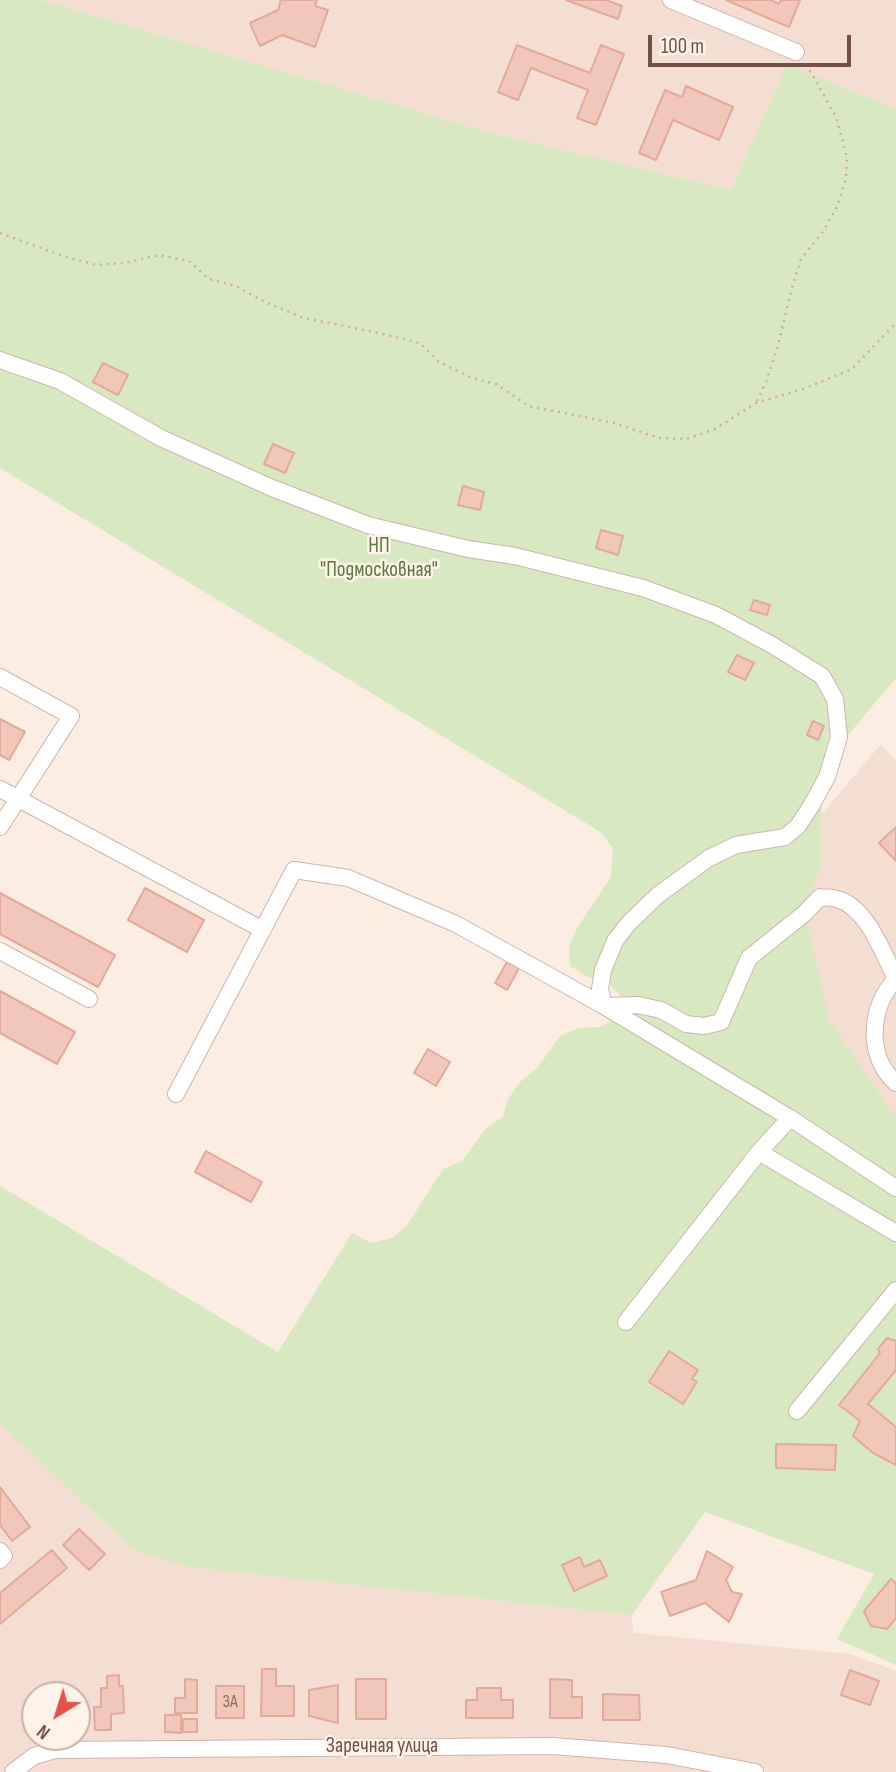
<!DOCTYPE html>
<meta charset="utf-8">
<style>
body{margin:0}
#map{position:relative;width:896px;height:1772px;overflow:hidden;background:#fcede2;font-family:"Sofia Sans Condensed",sans-serif}
canvas{display:block}
.north{position:absolute;left:21px;top:1681px;width:70px;height:70px;box-sizing:border-box;background:#fff2e8;border:2px solid #c7b2a8;border-radius:50%;rotate:218deg;font-size:19px;font-weight:700;line-height:28px;text-align:center;color:#735149}
.north::after{content:'';display:block;margin:auto;width:24px;height:32px;background:#e45149;clip-path:polygon(50% 0,100% 100%,50% 72%,0 100%)}
.scale{position:absolute;left:648px;top:35px;width:203px;height:32px;box-sizing:border-box;border:4px solid #735149;border-top:0;padding-left:9px;font-size:21px;line-height:24px;white-space:nowrap;color:#735149;-webkit-text-stroke:5px #fff2e8;paint-order:stroke}
</style>
<div id="map">
<canvas width="896" height="1772"></canvas>
<div class="north">N</div>
<div class="scale">100 m</div>
</div>
<script>
const c = document.querySelector('canvas').getContext('2d');
c.lineJoin = 'round';
function paint(path, color) { c.fillStyle = color; c.fill(path, 'evenodd'); }
function strokePath(path, color, width, dash) { c.strokeStyle = color; c.lineWidth = width; c.lineCap = dash ? 'butt' : 'round'; c.setLineDash(dash || []); c.stroke(path); }
function label(font, color, halo, rows, align = 'center') {
  c.font = font + ' "Sofia Sans Condensed",sans-serif'; c.lineWidth = 5; c.setLineDash([]); c.textBaseline = 'middle'; c.strokeStyle = halo; c.fillStyle = color; for (const [text, x, y, turn = 0] of rows) {
    c.save(); c.translate(x, y); c.rotate((+turn || 0) * Math.PI / 180); c.textAlign = isNaN(turn) ? turn : align; if (halo) c.strokeText(text, 0, 0); c.fillText(text, 0, 0); c.restore();
  }
}
paint(new Path2D(`
 M41 0H896V109L787 64 731 190 488 132Z
 M881 744 896 761V1160L823 1050 767 879Z
 M0 1423 133 1550 187 1567 632 1615 633 1633 850 1654 896 1671V1772H0ZM35 1695H77V1737H35Z`), '#f3ded1');
paint(new Path2D(`
 M0 0H41L488 132 731 190 787 64 896 109V678L822 766 821 863 805 913 829 1020 896 1118V1665L837 1639 874 1574 705 1512 632 1615 187 1567 133 1550 0 1423V1186L278 1352 352 1233 371 1243 392 1238 407 1225 443 1169 462 1161 486 1128 503 1117 508 1099 520 1082 537 1068 561 1035 579 1028 600 1027 617 1016 623 998 607 982 588 977 570 966 569 946 577 928 611 877 613 849 602 833 0 468Z`), '#d8e9c1');
const building = new Path2D(`
 M281 0H317L315 6 328 10 315 47 282 35 260 46 250 23 278 10Z
 M566 0H606L622 6 618 19Z
 M726 0H771L779 4 781 0H800L789 27Z
 M517 45 590 73 601 45 624 54 596 125 577 118 588 90 531 68 518 100 498 92Z
 M686 86 733 107 719 140 673 120 656 160 639 153 665 90 682 97Z
 M103 363 128 375 118 395 93 382Z
 M273 444 294 453 285 473 264 464Z
 M463 486 484 492 480 510 458 505Z
 M601 530 623 536 618 555 596 548Z
 M754 600 770 605 767 615 750 610Z
 M737 655 754 663 745 680 728 672Z
 M0 719 25 732 9 760 0 755Z
 M813 721 824 726 818 740 807 735Z
 M896 827V861L879 843Z
 M145 888 204 920 187 952 128 920Z
 M0 893 115 955 98 987 0 934Z
 M507 962 519 968 507 990 495 983Z
 M0 991 75 1032 57 1064 0 1033Z
 M428 1049 450 1062 436 1086 414 1073Z
 M206 1151 262 1182 251 1202 195 1172Z
 M887 1338 896 1341V1372L895 1371 868 1404 896 1427V1465L873 1453 853 1436 860 1421 839 1405 880 1353 878 1349Z
 M669 1351 698 1370 692 1379 697 1382 683 1404 649 1382Z
 M776 1444 836 1445 835 1470 776 1468Z
 M0 1487 30 1527 12 1541 0 1525Z
 M79 1529 105 1554 89 1570 63 1545Z
 M52 1550 67 1568 0 1624V1593Z
 M707 1551 733 1567 726 1580 732 1592 742 1594 729 1622 705 1603 670 1616 661 1592 696 1580Z
 M580 1557 584 1567 600 1560 607 1576 574 1591 562 1565Z
 M891 1579 896 1583V1618L887 1629 871 1626 864 1611Z
 M262 1669H276V1686H294V1716H261Z
 M850 1670 879 1681 870 1705 841 1695Z
 M119 1675V1686H123L124 1713 111 1714V1730H95L94 1707H101V1688H107V1676Z
 M185 1679 197 1680V1713H175V1698H185Z
 M356 1679H386V1719H356Z
 M550 1679 572 1680V1697H582V1718H550Z
 M338 1685V1723L309 1716V1690Z
 M216 1686H244V1718H216Z
 M477 1688H501V1700H513V1718H466V1700H477Z
 M603 1694 639 1695 640 1720H603Z
 M165 1715H181V1733L165 1732Z
 M183 1719H197V1732H183Z`);
paint(building, '#f1c7ba');
strokePath(building, '#e3aa9b', 2);
const minor = new Path2D(`
 M671 0 796 52
 M0 360 60 381 161 438 272 488 368 525 468 549 515 556 643 588 716 615 772 645 822 676 835 699 839 737 827 777 811 806 798 826 785 837 736 845 709 858 658 895 628 924 615 941 603 970 600 989 604 1006 638 1005 661 1010 686 1024 704 1026 721 1022 749 958 805 913 820 897C825 898 832 897 837 899 867 907 883 953 896 979
 M0 677 71 716 0 827
 M0 789 263 930
 M0 951 89 999
 M896 979C869 1006 866 1057 896 1083
 M176 1094 294 870 348 878 456 924 604 1006 790 1118 896 1188
 M759 1152 896 1233
 M626 1322 759 1152 790 1118
 M797 1411 896 1290
 M0 1551 4 1556 0 1560
 M13 1772 34 1756 55 1750 553 1746 667 1755 755 1772`);
strokePath(minor, '#cfb5ac', 18);
strokePath(new Path2D(`
 M0 233 63 256 96 265 124 263 159 255 189 261 209 279 236 286 267 303 304 318 374 332 420 343 439 362 472 378 496 384 529 406 614 423 659 438 686 439 715 429 756 403 806 388 852 369 896 323
 M757 401 766 382 777 349 792 288 801 259 822 233 837 207 846 178 847 157 836 117 812 74 804 63`), '#d5aa9e', 2.5, [2, 5]);
strokePath(minor, '#fff', 16);
label('18px', '#926e65', null, [
 ["3А",230,1702]
]);
label('21px', '#5b7842', '#fff2e8', [
 ["НП",379,547],
 ["\"Подмосковная\"",379,571]
]);
label('21px', '#735149', '#fff2e8', [
 ["Заречная улица",382,1747]
]);
</script>
